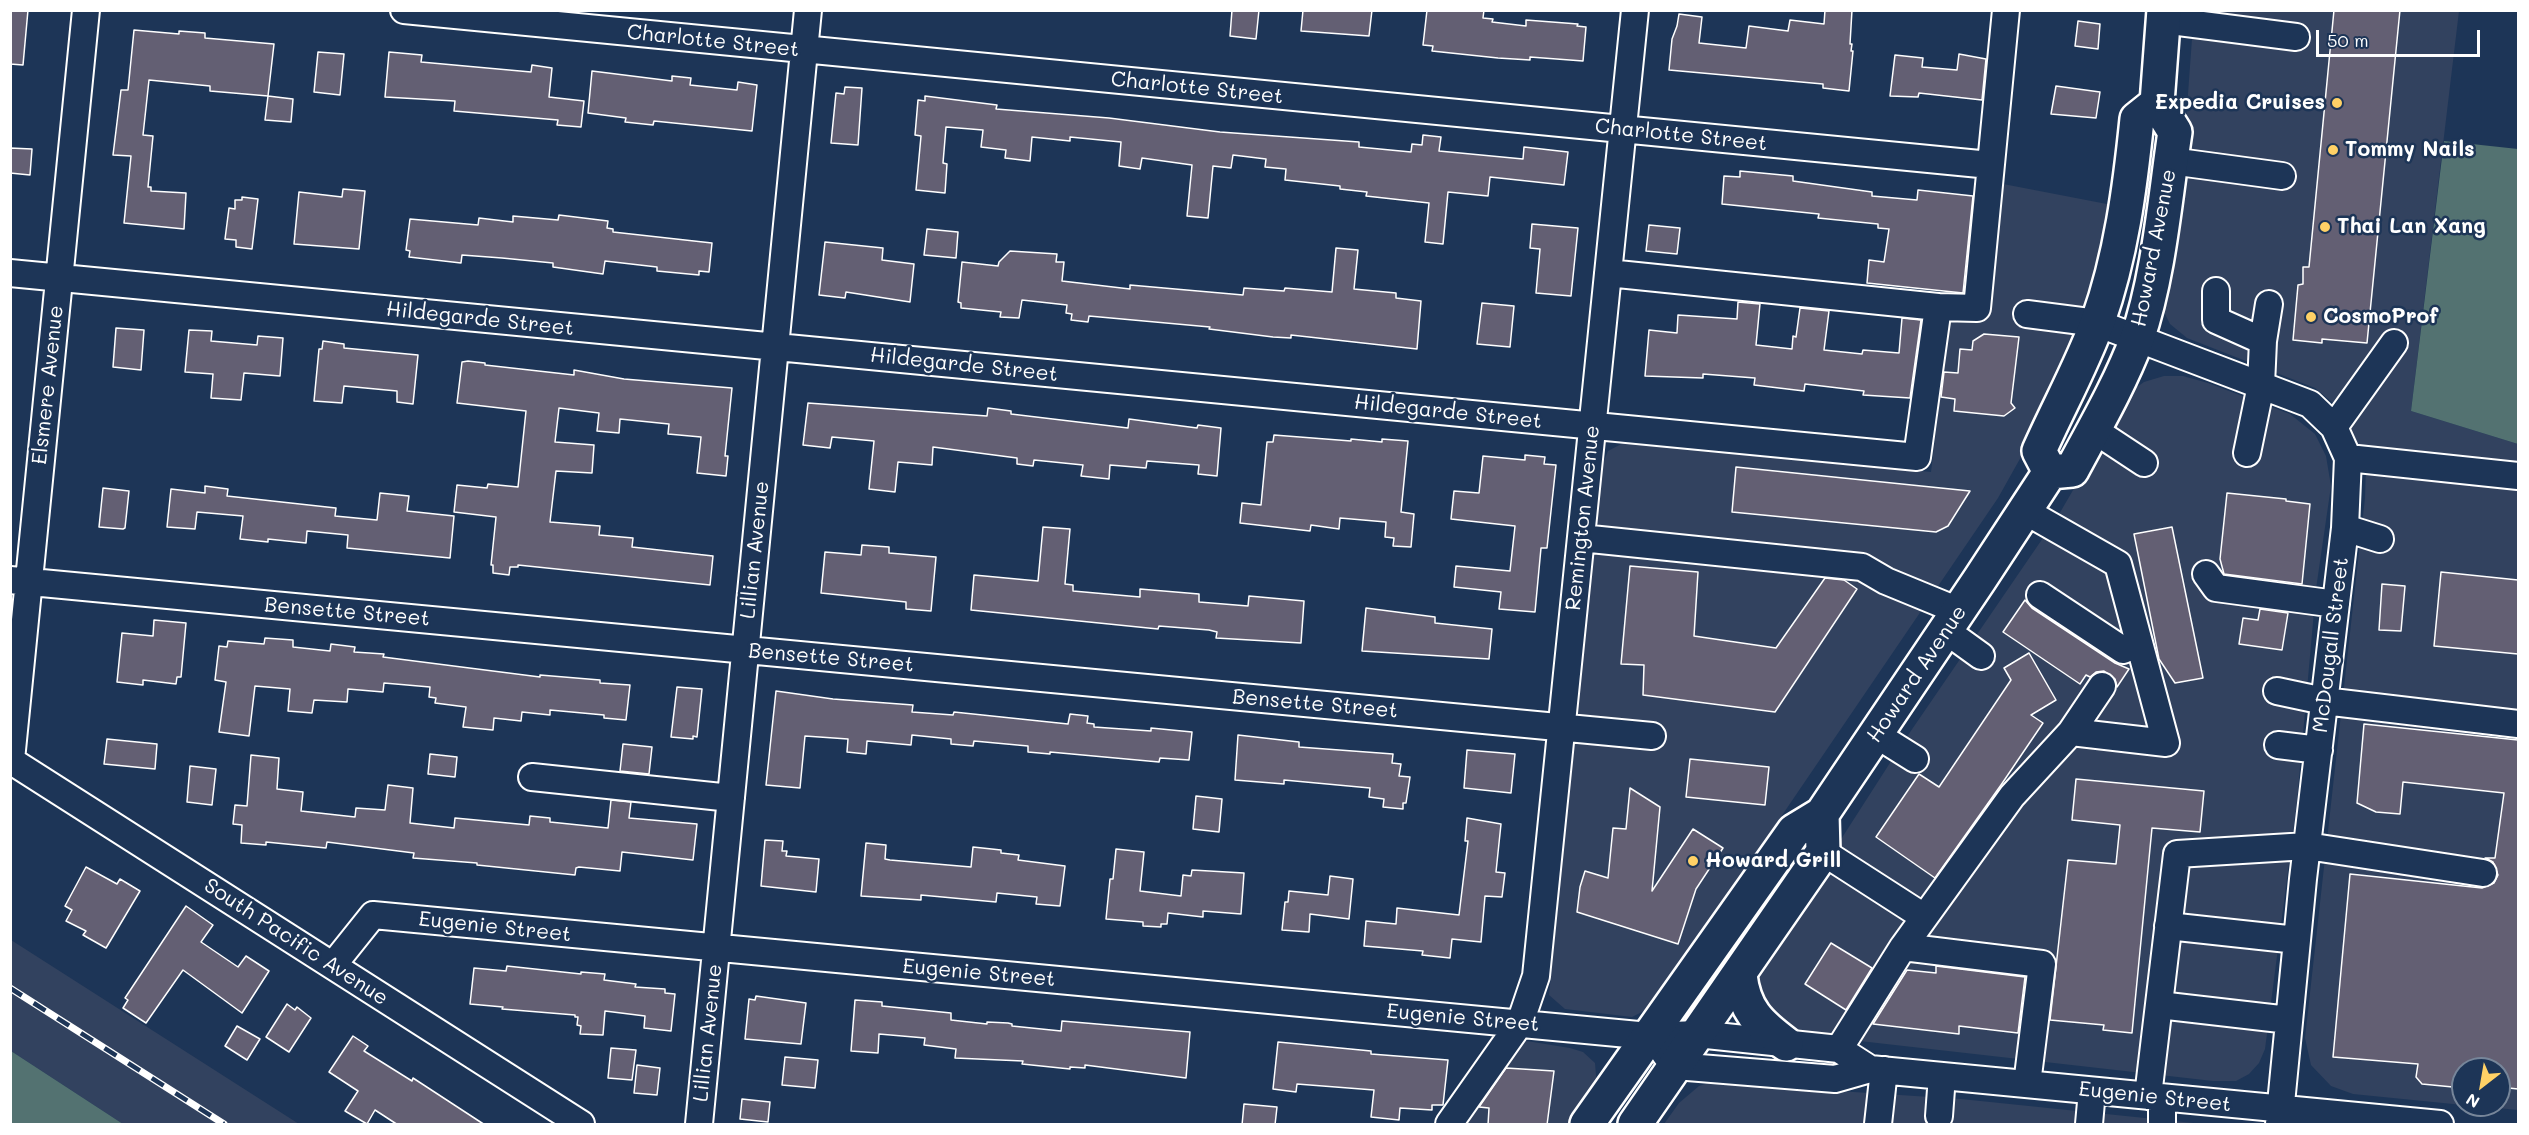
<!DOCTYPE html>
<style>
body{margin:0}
#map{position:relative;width:2529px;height:1135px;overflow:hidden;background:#1d3557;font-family:Mali,sans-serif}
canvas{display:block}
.frame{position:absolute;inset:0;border:12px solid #fff;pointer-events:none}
.north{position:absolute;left:2451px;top:1057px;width:60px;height:60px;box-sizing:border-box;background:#1d3557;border:2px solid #77869a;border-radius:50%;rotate:211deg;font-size:16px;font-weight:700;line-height:24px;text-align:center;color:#fff}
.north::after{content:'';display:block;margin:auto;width:21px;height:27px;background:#ffd166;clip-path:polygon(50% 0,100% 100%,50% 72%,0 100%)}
.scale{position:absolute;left:2316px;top:30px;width:164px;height:27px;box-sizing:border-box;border:3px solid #fff;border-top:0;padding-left:8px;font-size:18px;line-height:21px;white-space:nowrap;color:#fff;-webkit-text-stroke:4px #1d3557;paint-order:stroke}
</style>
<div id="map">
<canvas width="2529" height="1135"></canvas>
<div class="frame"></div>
<div class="north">N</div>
<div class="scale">50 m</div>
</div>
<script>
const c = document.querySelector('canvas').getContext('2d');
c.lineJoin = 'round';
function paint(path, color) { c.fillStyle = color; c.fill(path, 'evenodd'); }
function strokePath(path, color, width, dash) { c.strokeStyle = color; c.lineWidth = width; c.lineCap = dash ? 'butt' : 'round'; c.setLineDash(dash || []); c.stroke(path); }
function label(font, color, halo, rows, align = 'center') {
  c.font = font + ' Mali,sans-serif'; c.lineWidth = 5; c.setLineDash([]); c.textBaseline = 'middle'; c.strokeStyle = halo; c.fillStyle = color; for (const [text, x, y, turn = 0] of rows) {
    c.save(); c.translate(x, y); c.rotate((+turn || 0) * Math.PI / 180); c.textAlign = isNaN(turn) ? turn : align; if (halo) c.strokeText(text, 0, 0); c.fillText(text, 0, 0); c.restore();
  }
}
paint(new Path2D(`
 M2194 11H2459L2411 411 2518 444V1110L2466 1105H2499V1069H2463V1105L2353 1094 2331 1086 2311 1065 2305 1038 2365 498 2366 462 2351 429 2333 403 2315 388 2187 338 2170 324 2162 308 2182 177Z
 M1998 183 2112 205 2082 325 2040 423 1998 498 1657 999 1646 1010 1632 1017 1565 1009 1549 995 1601 468 1608 451 1625 442 1931 472 1950 312 1987 314Z
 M2164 376H2183L2208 383 2290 414 2315 434 2326 456 2331 486 2316 589 2297 801 2265 1049 2259 1063 2249 1074 2236 1081H2213L1789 1033 1767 1019 1755 986 1761 964 1904 741 2058 516 2130 392 2144 382Z
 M10 940H11L299 1124H123L11 1051Z
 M1496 1036 1570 1048 1583 1052 1595 1063 1597 1088 1574 1124H1437Z
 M1720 1079 1823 1090 1961 1099 2203 1124H1664L1679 1103 1699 1086Z`), '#32425f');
paint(new Path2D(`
 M2444 141 2518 149V444L2411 411Z
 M11 1051 123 1124H11Z`), '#537271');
const building = new Path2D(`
 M10 10H28L23 65 10 64Z
 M1232 10H1259L1256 39 1230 36Z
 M1303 10H1372L1369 36 1301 31Z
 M1427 10H1484L1483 18 1493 19 1492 22 1526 26V20L1578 24 1577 26 1586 27 1583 61 1530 57V60L1498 58 1432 51 1433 46 1423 45Z
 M1825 10H1852L1850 44H1852L1851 51H1853L1849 91 1823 88V84L1669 70 1672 39 1677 26 1679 14 1702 17 1699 43 1746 48 1749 26 1788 31 1790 20 1824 24Z
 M2334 10H2400L2367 343 2322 339V343L2293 340 2298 285 2303 284V267H2309Z
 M2078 21 2100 24 2098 49 2075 46Z
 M134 30 179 34V31L205 33V38L274 44 268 96 293 99 291 122 265 120 268 96 210 91V86L149 80 143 135 153 136 148 187H151V191L186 193 184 229 124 223 131 156 113 155 121 90H128Z
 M318 52 344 54 340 95 314 92Z
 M389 52 422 55 421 62 531 72 532 65 552 68 549 97 584 101 581 127 557 125 558 120 454 111 455 101 385 97Z
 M1959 54 1986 59 1982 100 1919 93 1918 97 1890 96 1895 55 1923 58 1922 67 1957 70Z
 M592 71 672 81V76L691 78 690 85 737 90 738 82 757 85 752 131 654 121 653 125 625 122 626 118 588 113Z
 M2056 86 2100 92 2096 118 2051 114Z
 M845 87 862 88 858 145 831 143 836 93 844 94Z
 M925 96 997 105 996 109 1109 118 1220 132 1359 142V147L1411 152 1412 144 1422 145 1423 135 1441 137 1439 151 1523 159 1524 147 1568 152 1564 185 1490 177 1488 196 1448 192 1443 244 1425 242 1429 203 1366 196 1367 192 1340 189V186L1285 180 1286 169 1265 167 1266 159 1233 155 1231 168 1213 166 1208 218 1187 216 1192 165 1142 158 1140 169 1119 166 1121 142 1070 137V141L1032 137 1030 161 1005 158 1006 150 981 147 983 130 946 127 943 163 947 164 945 193 916 190 921 136 915 135 918 100 925 101Z
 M10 148 32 149 30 175 10 173Z
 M1740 171 1793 176V181L1872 192V196L1917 200 1918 190 1973 196 1963 293 1867 283 1869 260 1884 262 1889 229 1878 228V224L1818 218 1819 214 1722 204 1724 176 1740 177Z
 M343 189 365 191 359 249 294 244 299 192 342 197Z
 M242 197 258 199 252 249 236 247V240L225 239 229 208 235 209V200H242Z
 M559 215 608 221 607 228 613 229V232L712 243 709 272 699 271V275L657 271V267L605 261 603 274 553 267V263L502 258 462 255 461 263 409 257 410 251 406 250 410 219 478 225 479 218 513 222V216L558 220Z
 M1532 224 1578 228 1571 296 1536 293 1540 249 1530 248Z
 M1649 225 1680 228 1677 254 1646 251Z
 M927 229 958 232 956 258 924 255Z
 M825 242 883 248 882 260 914 264 910 302 846 292 845 298 819 295Z
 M1336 248 1358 250 1354 289 1396 293V298L1421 301 1417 349 1291 335V338L1273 337 1209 329 1210 327 1089 316 1088 322 1071 320 1072 314 1066 313 1067 305 1022 300 1019 318 1000 317 1001 312 961 308V303L958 302 962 262 998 266 999 262 1010 251 1057 254 1056 262H1064L1062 281 1130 289V285L1243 295 1244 288 1284 291 1285 288 1332 292Z
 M1738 302 1760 304 1756 345 1792 349 1793 336 1796 337 1800 308 1829 311 1824 350 1862 354 1863 350 1899 353 1902 318 1921 320 1910 398 1863 395 1864 391 1805 384 1804 391 1754 385 1755 378 1703 374V378L1645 376 1649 330 1677 333 1678 315 1737 319Z
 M1482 303 1514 306 1510 347 1477 344Z
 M116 328 144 330 141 370 113 367Z
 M189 330 212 331 211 341 257 345 258 336 283 338 280 376 244 373 241 400 211 398 213 374 185 372Z
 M1984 334 2019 337 2011 403 2015 408 2004 416 1954 411 1955 399 1941 397 1944 372 1958 373 1960 349 1972 350 1973 341Z
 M323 341 344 344V348L418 355 413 404 397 402V391L344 386 342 403 314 401 319 349H322Z
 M468 361 485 363V365L574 375V370L624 379 732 388 725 456H728L726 476 697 473 701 437 668 434 669 424 620 419 619 433 597 431 599 413 559 408 555 442 594 445 592 473 556 471 550 522 600 526 599 535 633 538 632 547 713 556 710 585 518 565V567H510L509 575 493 573V565H491L496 517 454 512 457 485 487 488 488 484 518 487 526 411 457 403 462 362Z
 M808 403 987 416 988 408 1011 411V414L1128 428 1129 419 1197 428 1198 425 1221 428 1217 476 1198 474 1199 465 1147 461 1146 468 1110 465 1109 479 1081 476 1083 465 1034 460 1033 466 1017 464V458L933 447 932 465 898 462 895 492 869 489 874 441 832 437 830 448 803 445Z
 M1274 435 1351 441V439L1382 442V439L1408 441 1401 512 1414 514 1411 547 1393 546 1394 538 1385 537 1386 522 1340 518 1339 529 1311 525 1310 531 1240 523 1242 503 1261 505 1267 442H1273Z
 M1525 455 1545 457 1544 464 1556 465 1547 548H1541L1535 612 1499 609 1501 592 1454 587 1456 566 1510 571 1515 526 1451 519 1454 491 1479 493 1483 456 1525 460Z
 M1736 467 1970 491 1948 526 1936 532 1732 512Z
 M205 486 228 489 227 496 336 508 335 516 377 520 380 493 409 496 407 511 454 516 450 558 347 548 348 535 307 531 306 543 268 539V542L240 539 243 516 197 512 195 529 167 527 171 489 205 493Z
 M103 488 129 491 125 528 123 529 99 527Z
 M2227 493 2286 499V501L2310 504 2302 584 2224 574 2220 559Z
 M1043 527 1070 529 1065 584 1073 585V591L1140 597V589L1199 594V602L1248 606 1249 596 1304 601 1301 643 1216 638 1217 632 1209 630 1159 626 1158 629 971 610 974 575 1038 581Z
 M2172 527 2203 678 2175 683 2159 659 2134 534Z
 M862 545 889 547V553L936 557 931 611 906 609V602L821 593 825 552 861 555Z
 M1630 566 1698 572 1694 636 1776 648 1825 578 1844 580 1857 589 1775 712 1643 695 1644 665 1621 664Z
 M2441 572 2518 580V654L2434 646Z
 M2382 584 2405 586 2401 631 2379 630Z
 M2025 600 2032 608 2115 663 2129 669 2117 687 2115 679 2104 671 2096 672 2090 677 2086 675 2080 684 2003 632Z
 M1366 608 1435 617V623L1492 629 1489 659 1362 651Z
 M2260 609 2288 613 2282 650 2239 644 2243 618 2258 620Z
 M154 620 186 623 181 677H177L176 684 143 680V685L117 682 122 633 153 636Z
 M265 638 293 640V647L330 651 331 644 355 647 354 652 384 654 383 657 540 677V675L600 680V683L630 685 626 720 604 718V715L550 710V715L522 712 521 721 494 718 493 730 463 727 466 707 435 703 436 698 429 697 430 687 384 683 383 692 348 689 347 702 314 700 312 713 288 711 290 689 255 686 249 736 219 732 226 682 215 680 219 646 227 647 228 641 264 644Z
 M2029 653 2056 700 2031 715 2043 723 2001 785 1935 878 1876 837 1919 774 1939 787 2011 680 2004 668Z
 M677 687 702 689 697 737 693 736V739L671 737Z
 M776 691 833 699 913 705 912 712 953 715 954 712 1068 724 1070 714 1088 716 1087 723 1094 724V727L1151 731V728L1192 732 1189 760 1160 758 1159 762 1050 752V754L1028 752V746L974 741 973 746 951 744V739L912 735 911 745 867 741 866 754 847 752 848 739 805 736 800 788 766 785Z
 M2364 724 2518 740V1089L2499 1087V1069H2463V1088L2422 1084 2416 1077 2418 1064 2333 1057 2350 874 2482 888 2494 883 2498 875 2493 862 2485 858H2495L2504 793 2403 782 2400 814 2376 812 2357 803Z
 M1238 735 1299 742V747L1393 754 1392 763 1401 764 1399 776 1410 777 1406 803H1403V809L1383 807 1384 799 1369 797 1370 788 1284 780V784L1235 780Z
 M107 739 157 744 155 769 104 764Z
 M623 744 652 747 649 774 620 771Z
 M1467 750 1515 754 1511 793 1464 788Z
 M430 754 457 757 455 777 428 774Z
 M251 755 279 758 277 789 303 792 301 811 355 817 356 808 385 810 388 785 413 788 410 823 454 828 455 818 529 825 530 816 550 818V822L608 828 611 800 631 802 629 818 697 824 693 860 622 852 620 871 579 867 576 868 575 875 477 865V863L413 858 414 853 327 842 326 848 266 842V845L241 843 242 825 233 824 235 805 247 806Z
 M1690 759 1769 767 1765 805 1686 797Z
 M190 766 216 769 212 805 187 802Z
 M2076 779 2204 791 2200 832 2152 828 2132 1033 2103 1030 2104 1025 2050 1020 2068 860 2116 864 2120 825 2072 820Z
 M1630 788 1660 807 1652 891 1693 829 1723 848 1696 889 1678 944 1577 912 1580 887 1585 871 1608 878 1613 828 1626 829Z
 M1196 796 1222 799 1219 832 1193 829Z
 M1467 818 1501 824 1496 872 1505 873 1502 897 1485 896 1481 942 1452 939 1450 958 1422 955 1423 951 1364 946 1366 921 1396 924 1397 908 1459 915 1468 841H1465Z
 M765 840 783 841 782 851H787L786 856 819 859 816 892 761 886Z
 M866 843 886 845 885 859 890 860 971 867 973 847 1001 850V853L1019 855 1018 860 1065 866 1060 906 1036 904 1037 897 997 893 996 902 921 895V900L861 896Z
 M1116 849 1144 852 1140 891 1181 896 1183 875 1191 876 1192 870 1244 873 1241 914 1203 911V917L1168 913 1167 924H1161V927L1143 926V922L1106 919 1110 879H1113Z
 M86 867 117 884 120 879 140 891 106 948 83 935 86 931 66 921 72 910 65 906Z
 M1330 876 1353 879 1349 919 1310 914 1309 932 1282 930 1285 902H1288L1289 891 1328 895Z
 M186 906 213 925 201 942 238 967 246 956 269 971 242 1013 183 970 146 1023 123 1008 128 1000 125 998Z
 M1831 943 1872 968 1846 1010 1805 984Z
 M507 966 581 974V972L605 974 604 980 636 984 635 987 665 989V993L675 994 671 1031 644 1028 645 1016 605 1011 603 1035 580 1034 581 1026 577 1025 578 1017H575V1015L502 1009 503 1007 470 1004 474 968 506 971Z
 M1936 966 2025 977 2018 1033 1959 1026V1034L1873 1024 1907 970 1936 973Z
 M756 996 806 1003 801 1044 745 1039 749 999 755 1000Z
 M855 1000 882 1002V1006L951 1013V1020L987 1024V1022L1008 1023 1012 1024V1026L1061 1031 1062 1021 1190 1032 1186 1078 1085 1065V1068L1070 1067V1069L1022 1064 1023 1061 955 1058 956 1049 924 1045 925 1038 879 1034 878 1053 851 1051Z
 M287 1004 295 1010 297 1007 311 1018 289 1052 266 1037Z
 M237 1026 260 1039 247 1060 225 1046Z
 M353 1036 368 1046 364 1051 412 1081 413 1078 485 1125H398L375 1110 367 1124 345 1111 358 1091 329 1072Z
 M1278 1042 1371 1051V1054L1448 1060 1443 1105H1432V1110L1400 1108 1399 1120 1371 1117 1374 1090 1297 1084 1296 1092 1273 1089Z
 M611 1048 636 1050 632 1080 608 1078Z
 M785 1057 818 1060 815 1088 782 1085Z
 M637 1065 660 1068 657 1095 634 1093Z
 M1506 1068 1554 1071 1547 1125H1488L1489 1108 1479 1107Z
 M742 1099 770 1102 768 1122 740 1119Z
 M1244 1104 1277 1107 1275 1125H1242Z`);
paint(building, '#635f73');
strokePath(building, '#fff', 1.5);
const minor = new Path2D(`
 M404 10 1990 165
 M2163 20 2296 37
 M2171 161 2282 176
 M10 273 1917 457 1938 307 1977 308 2006 10
 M1608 273 1938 307
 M2216 291V320L2263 341
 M2027 314 2097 323 2310 404 2334 427 2348 458 2345 528 2303 879 2279 1124
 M2334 427 2394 343
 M2094 430 2144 463
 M2247 453 2261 385 2263 341 2269 304
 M2348 458 2518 476
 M2345 528 2380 539
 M1581 538 1862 567 1886 581 1959 611
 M2206 574 2216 588 2336 604
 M10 580 1652 736
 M2040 595 2123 650
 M1945 630 1981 656
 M2277 691 2324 701 2518 724
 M2071 732 2102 686
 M1875 734 1915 759
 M2278 745 2319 750
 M10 760 581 1124
 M11 760 86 10
 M532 777 731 798
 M1823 852 1924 917
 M2168 926 2297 940
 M1903 947 2042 964 2027 1084
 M333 965 373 915 1649 1036 1697 1034 1839 1049 1870 1069
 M2159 1005 2289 1020
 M1839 1049 1903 947 2012 796 2071 732 2166 743 2118 564 2025 511
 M1665 1054 1675 1066 1835 1079 1870 1069 2440 1124
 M2148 1096 2177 854 2307 846 2483 873
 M2162 1098V1124
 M1939 1116 1942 1076
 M699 1124 808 10
 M1449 1124 1520 1023 1536 976 1635 10
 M1878 1124 1884 1070
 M2089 1124 2092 1091`);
const major = new Path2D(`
 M2050 472 2072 470C2095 427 2120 384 2137 339 2159 276 2165 198 2175 132L2157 103 2164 10
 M2050 472 2039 451C2058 408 2082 365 2098 321 2121 256 2130 188 2137 119L2157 103
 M1740 975C1744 1010 1759 1024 1786 1044
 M1587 1124 1794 831 1822 814 1980 579 2050 472
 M1635 1124 1823 852 1822 814`);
strokePath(minor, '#fff', 30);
strokePath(major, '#fff', 38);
strokePath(minor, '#1d3557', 26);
strokePath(major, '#1d3557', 33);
const rail = new Path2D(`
 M10 988 224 1124`);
strokePath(rail, '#fff', 7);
strokePath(rail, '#1d3557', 4.5, [14]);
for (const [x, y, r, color] of [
 [2337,103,6,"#ffd166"],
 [2333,150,6,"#ffd166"],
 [2325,227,6,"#ffd166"],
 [2311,317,6,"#ffd166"],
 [1693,861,6,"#ffd166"]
]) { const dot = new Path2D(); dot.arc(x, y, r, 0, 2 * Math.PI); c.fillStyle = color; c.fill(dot); strokePath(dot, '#1d3557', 2); }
label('21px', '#fff', '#1d3557', [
 ["Charlotte Street",713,41,6],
 ["Charlotte Street",1197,88,6],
 ["Charlotte Street",1681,135,6],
 ["Howard Avenue",2154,248,-79],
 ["Hildegarde Street",480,319,6],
 ["Hildegarde Street",964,365,6],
 ["Elsmere Avenue",48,385,-84],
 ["Hildegarde Street",1448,412,6],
 ["Remington Avenue",1583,518,-84],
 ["Lillian Avenue",755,550,-84],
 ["Bensette Street",347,612,5],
 ["McDougall Street",2331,645,-83],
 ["Bensette Street",831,658,5],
 ["Howard Avenue",1917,674,-56],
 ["Bensette Street",1315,704,5],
 ["Eugenie Street",495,927,6],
 ["South Pacific Avenue",296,942,33],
 ["Eugenie Street",979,973,5],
 ["Eugenie Street",1463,1018,5],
 ["Lillian Avenue",708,1033,-84],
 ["Eugenie Street",2155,1097,6]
]);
label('bold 21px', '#fff', '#1d3557', [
 ["Expedia Cruises",2325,103,"right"],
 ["Tommy Nails",2345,150],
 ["Thai Lan Xang",2337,227],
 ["CosmoProf",2323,317],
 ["Howard Grill",1705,861]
], 'left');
</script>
